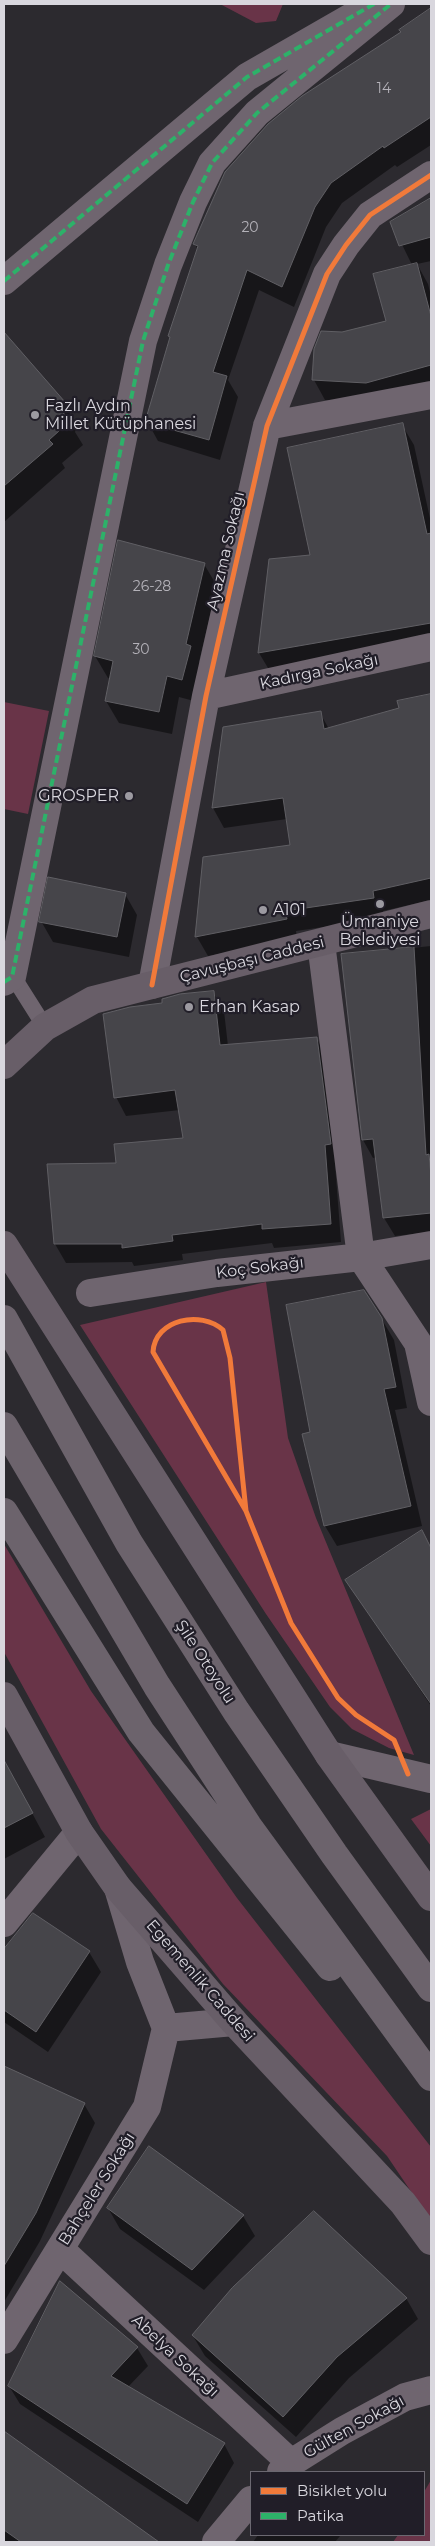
<!DOCTYPE html>
<meta charset="utf-8">
<style>
body{margin:0}
#map{position:relative;width:435px;height:2546px;overflow:hidden;background:#2c2a2f;font-family:Montserrat,sans-serif}
canvas{display:block}
.frame{position:absolute;inset:0;border:5px solid #d9d7de;pointer-events:none}
.legend{position:absolute;left:250px;top:2471px;width:175px;height:65px;box-sizing:border-box;background:#211e28;border:1px solid #6b6871;margin:0;padding:6px 9px;list-style:none;font-size:15px;color:#d9d7de}
.legend li{display:flex;align-items:center;gap:10px;height:25px}
.legend b{width:25px;border:1px solid #6b6871}
</style>
<div id="map">
<canvas width="435" height="2546"></canvas>
<div class="frame"></div>
<ul class="legend">
<li><b style="height:6px;background:#f17a3a"></b>Bisiklet yolu</li>
<li><b style="height:6px;background:#2db169"></b>Patika</li>
</ul>
</div>
<script>
const c = document.querySelector('canvas').getContext('2d');
c.lineJoin = 'round';
function paint(path, color) { c.fillStyle = color; c.fill(path, 'evenodd'); }
function strokePath(path, color, width, dash) { c.strokeStyle = color; c.lineWidth = width; c.lineCap = dash ? 'butt' : 'round'; c.setLineDash(dash || []); c.stroke(path); }
function label(font, color, halo, rows, align = 'center') {
  c.font = font + ' Montserrat,sans-serif'; c.lineWidth = 4.5; c.setLineDash([]); c.textBaseline = 'middle'; c.strokeStyle = halo; c.fillStyle = color; for (const [text, x, y, turn = 0] of rows) {
    c.save(); c.translate(x, y); c.rotate((+turn || 0) * Math.PI / 180); c.textAlign = isNaN(turn) ? turn : align; if (halo) c.strokeText(text, 0, 0); c.fillText(text, 0, 0); c.restore();
  }
}
paint(new Path2D(`
 M220 4H283L276 21 256 23Z
 M4 702 49 711 28 814 4 809Z
 M266 1282 288 1438 316 1518 414 1755 389 1748 352 1729 330 1707 266 1614 80 1325Z
 M4 1544 91 1691 237 1898 431 2147V2221L387 2156 223 1984 101 1829 4 1652Z
 M431 1809V1846L411 1819Z
 M431 2480V2542H393L398 2535H424V2492Z`), '#693448');
paint(new Path2D(`
 M431 9V145L397 167 395 165 342 203 326 227 294 307 259 290 228 380 238 397 220 460 158 441 147 421 171 338 169 336 198 250 195 244 402 33 401 30Z
 M431 200V261L417 264 428 284 431 296V389L378 403 325 400 314 380 342 333 387 322 412 265 391 222Z
 M15 346 64 403 77 427 75 432 83 445 62 463 65 468 4 522V356Z
 M402 425 414 445 431 523V645L271 673 259 653 271 560 312 556Z
 M204 564 217 586 199 662 203 668 194 701 179 697 172 734 119 723 106 701 111 679 108 678 95 656Z
 M431 695V900L383 911 385 918 296 931 297 939 208 956 197 937 204 858 291 846 287 819 224 828 213 808 224 728 320 713 329 729 400 708 399 702Z
 M125 894 137 915 129 957 53 942 41 921Z
 M431 946V1232L395 1236 384 1218 377 1157 373 1158 363 1140 342 955Z
 M213 992 224 1011 228 1046 317 1039 327 1057 341 1163 335 1164 341 1242 274 1248 272 1243 182 1254 183 1260 134 1266 132 1262 66 1263 55 1244 117 1164 184 1139 180 1110 126 1116 116 1097 164 1004Z
 M381 1318 394 1340 407 1408 395 1410 422 1526 337 1546 325 1526 311 1433Z
 M422 1531 431 1548V1706L347 1580Z
 M4 1761 45 1837 4 1859Z
 M33 1914 89 1952 101 1972 48 2052 4 2022V1951Z
 M4 2067 84 2104 95 2123 40 2241 4 2302Z
 M108 2208 243 2216 255 2236 204 2290 120 2229Z
 M406 2298 418 2319 349 2378 296 2437 205 2356 193 2336Z
 M137 2348 148 2366 128 2387 224 2444 234 2463 198 2522 20 2404 9 2386Z
 M4 2433 157 2542H6L4 2540Z
 M258 2535H339L340 2536 335 2542H253Z`), '#0007');
const building = new Path2D(`
 M431 8V117L384 148 383 146 331 183 315 207 282 287 247 270 213 372 227 376 209 440 145 422 170 337 168 336 198 246 193 244 225 172 268 124 302 96 401 32 399 30Z
 M431 198V237L399 246 390 222Z
 M417 263 431 316V365L366 383 312 380 314 349 321 331 342 332 386 321 373 274Z
 M4 332 65 402 61 410 70 421 49 440 53 444 4 486Z
 M403 423 427 534 431 533V623L258 653 269 559 310 555 287 448Z
 M118 540 205 563 186 644 191 646 182 680 167 676 159 712 105 701 113 661 94 656Z
 M431 694V878L373 891 374 898 285 911 287 919 195 937 203 857 290 845 283 798 212 808 223 727 321 711 324 729 399 708 397 701Z
 M48 877 126 893 117 937 39 922Z
 M414 947 426 1155 429 1154 431 1176V1213L383 1218 373 1139 362 1140 341 954Z
 M214 991 220 1045 317 1037 331 1144 325 1145 331 1224 262 1229V1224L172 1235 173 1241 122 1248V1244H54L47 1164 116 1163 114 1144 183 1138 175 1090 114 1098 103 1014 130 1007 162 1003V999L180 994Z
 M364 1290 382 1318 396 1387 384 1389 411 1506 324 1526 302 1434 310 1432 286 1305Z
 M422 1530 431 1548V1704L345 1580Z
 M4 1760 33 1813 4 1828Z
 M33 1913 90 1951 36 2032 4 2010V1949Z
 M4 2066 85 2103 36 2213 4 2266Z
 M149 2146 244 2215 192 2270 107 2208Z
 M314 2211 407 2298 337 2357 283 2417 192 2335 232 2288Z
 M60 2281 138 2347 111 2376 225 2443 187 2504 8 2386Z
 M4 2431 159 2542H21L4 2530Z`);
paint(building, '#46454a');
strokePath(building, '#605f64', 1);
strokePath(new Path2D(`
 M9 970 45 1027`), '#6f656f', 16);
strokePath(new Path2D(`
 M4 281 247 77 367 8
 M267 426 431 395
 M206 696 431 647
 M321 943 361 1257 418 1343 431 1402
 M4 982 12 977 143 341 168 265 193 202 212 163 257 113 391 4
 M152 985 206 696 267 426 327 274 346 245 370 215 431 175
 M90 1293 217 1273 361 1257 431 1245
 M329 1755 431 1779
 M118 1888 140 1962 166 2028
 M4 1923 79 1832
 M166 2028 234 2022
 M60 2249 291 2463
 M4 2340 147 2107 166 2028
 M281 2472 291 2463 342 2431 405 2397 431 2390
 M216 2542 251 2500`), '#6f656f', 28);
strokePath(new Path2D(`
 M4 1065 45 1027 93 1000 431 914
 M4 1245 329 1755 431 1897
 M4 1696 79 1832 118 1888 234 2022 403 2203 431 2241`), '#685e68', 28);
strokePath(new Path2D(`
 M4 1319 129 1543 236 1711 334 1854 431 1988
 M4 1426 157 1686 248 1826 431 2077
 M4 1512 141 1732 330 1967`), '#6c636c', 28);
strokePath(new Path2D(`
 M4 281 247 77 374 4
 M4 982 12 977 143 341 168 265 193 202 212 163 257 113 391 4`), '#2db169', 4, [8, 4]);
strokePath(new Path2D(`
 M152 985 206 696 267 426 327 274 346 245 370 215 431 175
 M246 1511 153 1352C155 1319 201 1310 223 1330L230 1358 246 1511 291 1623 338 1698 356 1715 394 1740 408 1774`), '#f17a3a', 5);
for (const [x, y, r, color] of [
 [35,415,5,"#9c9aa1"],
 [129,796,5,"#9c9aa1"],
 [380,904,5,"#9c9aa1"],
 [263,910,5,"#9c9aa1"],
 [189,1007,5,"#9c9aa1"]
]) { const dot = new Path2D(); dot.arc(x, y, r, 0, 2 * Math.PI); c.fillStyle = color; c.fill(dot); strokePath(dot, '#211e28', 2); }
label('14px', '#b4b2b9', null, [
 ["14",384,89],
 ["20",250,228],
 ["26-28",152,587],
 ["30",141,650]
]);
label('16px', '#d9d7de', '#211e28', [
 ["Fazlı Aydın",45,406],
 ["Millet Kütüphanesi",45,424],
 ["GROSPER",119,796,"right"],
 ["A101",273,910],
 ["Ümraniye",380,922,"center"],
 ["Belediyesi",380,940,"center"],
 ["Erhan Kasap",199,1007]
], 'left');
label('16px', '#d9d7de', '#211e28', [
 ["Ayazma Sokağı",226,551,-77],
 ["Kadırga Sokağı",319,672,-12],
 ["Çavuşbaşı Caddesi",252,960,-14],
 ["Koç Sokağı",260,1268,-7],
 ["Şile Otoyolu",205,1662,57],
 ["Egemenlik Caddesi",200,1981,49],
 ["Bahçeler Sokağı",97,2189,-58],
 ["Abelya Sokağı",175,2356,43],
 ["Gülten Sokağı",354,2427,-29]
]);
</script>
